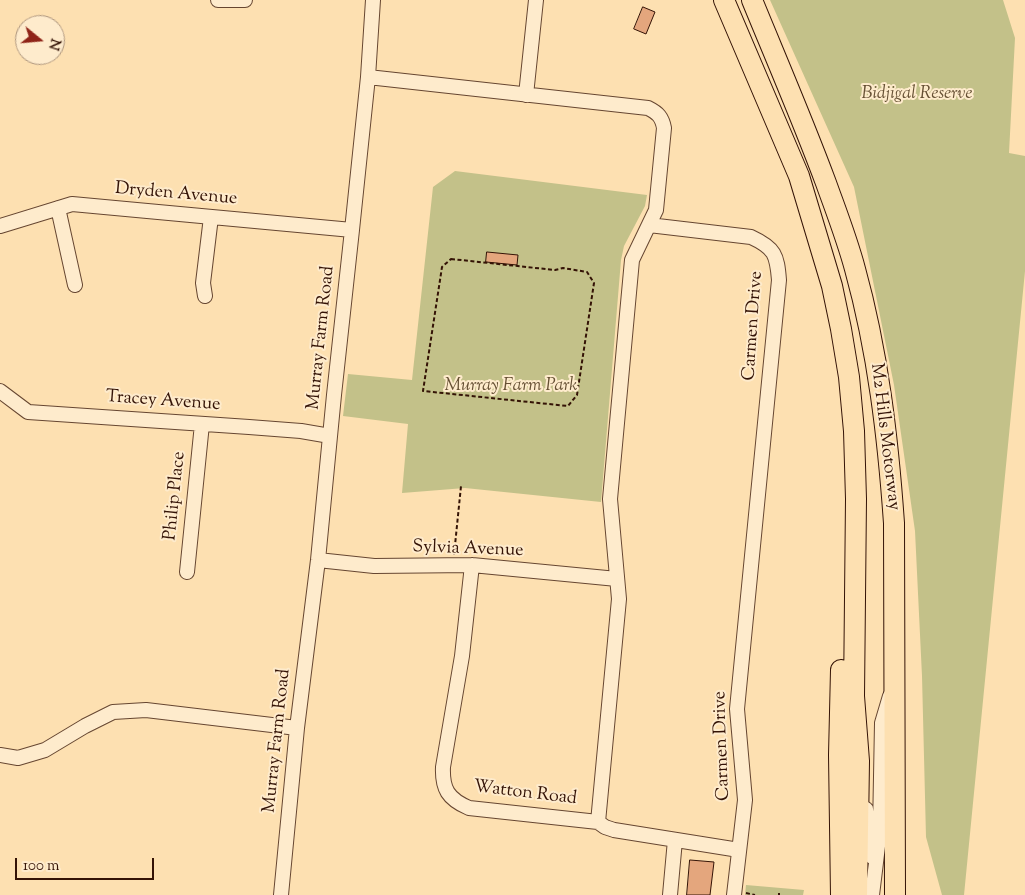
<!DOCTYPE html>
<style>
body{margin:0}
#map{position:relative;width:1025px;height:895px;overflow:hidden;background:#fde0b1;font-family:"Sorts Mill Goudy",serif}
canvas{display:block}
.north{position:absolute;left:15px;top:15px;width:50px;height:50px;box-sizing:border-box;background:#feebcc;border:1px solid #ad957d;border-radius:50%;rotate:107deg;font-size:14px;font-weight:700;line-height:20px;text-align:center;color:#341306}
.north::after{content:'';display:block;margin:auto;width:18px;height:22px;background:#8f2418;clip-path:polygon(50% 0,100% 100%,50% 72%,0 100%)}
.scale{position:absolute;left:15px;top:858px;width:139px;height:22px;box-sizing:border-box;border:2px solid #341306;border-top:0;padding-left:6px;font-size:15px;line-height:18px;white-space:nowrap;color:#341306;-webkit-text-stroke:4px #feebcc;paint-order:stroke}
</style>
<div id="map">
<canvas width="1025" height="895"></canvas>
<div class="north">N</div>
<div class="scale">100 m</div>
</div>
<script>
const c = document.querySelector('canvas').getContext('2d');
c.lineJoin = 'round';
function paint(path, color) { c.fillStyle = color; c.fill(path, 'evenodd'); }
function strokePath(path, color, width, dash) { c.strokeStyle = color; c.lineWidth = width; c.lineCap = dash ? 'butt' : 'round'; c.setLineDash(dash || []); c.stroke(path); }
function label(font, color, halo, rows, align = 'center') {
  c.font = font + ' "Sorts Mill Goudy",serif'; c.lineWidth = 4; c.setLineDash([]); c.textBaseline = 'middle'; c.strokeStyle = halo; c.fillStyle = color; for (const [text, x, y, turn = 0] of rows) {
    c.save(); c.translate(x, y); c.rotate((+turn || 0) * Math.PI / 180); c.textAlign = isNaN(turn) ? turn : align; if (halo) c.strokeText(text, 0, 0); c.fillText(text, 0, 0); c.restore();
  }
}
paint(new Path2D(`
 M770 0H1003L1015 38 1009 153 1025 156V271L964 895H942L926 837 922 676 915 531 894 385 854 187Z
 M455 171 647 195 645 206 624 246 621 260 601 502 465 488 402 493 408 424 343 416 348 374 412 380 433 187Z
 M746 885 804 890 803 895H745Z`), '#c3c189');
const building = new Path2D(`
 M643 7 655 12 646 34 634 29Z
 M487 252 518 255 517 265 486 262Z
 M690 860 714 862 710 895H687Z`);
paint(building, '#e4a67d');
strokePath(building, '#341306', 1);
const minor = new Path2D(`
 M218 0H245
 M368 77 648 108C658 113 662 117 664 128L656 210 632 260 610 499 619 599 598 822
 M526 95 536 0
 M58 208 75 285
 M649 225 751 237C775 248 777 255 779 280L737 709 745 800 734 895
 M0 226 72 204 352 230
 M205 296 203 283 211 217
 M0 391 28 412 249 427 301 431 330 436
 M318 560 374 566 472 565 617 579
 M472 565 462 656 443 767C442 789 448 799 469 808L598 822 605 827 614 830 739 850
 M187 572 202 424
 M0 755 18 758 45 750 85 726 113 712 146 710 297 728
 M866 809 872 857
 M281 895 297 728 318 560 334 395 352 230 368 77 373 0
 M670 895 675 840
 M872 895 880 830 882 723 890 696`);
const highway = new Path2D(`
 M724 0 799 176 832 286 841 329 849 377 854 431 856 499 854 696 859 761 857 895
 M752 0C777 61 803 121 826 183 836 211 847 239 855 269 878 352 888 438 894 523L895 895
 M841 895 839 755 841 670`);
strokePath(minor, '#664631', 16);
strokePath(highway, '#341306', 22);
strokePath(new Path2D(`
 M451 259 555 270 563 268 587 272 594 283 577 395 568 406 423 391 442 267Z
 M454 555 461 486
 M746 893 755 895
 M779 893V895`), '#341306', 2, [4, 2.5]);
strokePath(minor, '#feebcc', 14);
strokePath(highway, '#fde0b1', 20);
label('italic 18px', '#665034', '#feebcc', [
 ["Bidjigal Reserve",917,95],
 ["Murray Farm Park",511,387]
]);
label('18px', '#341306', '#feebcc', [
 ["Dryden Avenue",176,195,5],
 ["Carmen Drive",754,326,-86],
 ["Murray Farm Road",322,338,-84],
 ["Tracey Avenue",163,402,4],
 ["M2 Hills Motorway",884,437,83],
 ["Philip Place",176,496,-84],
 ["Sylvia Avenue",468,550,2],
 ["Murray Farm Road",278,741,-84],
 ["Carmen Drive",723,746,-92],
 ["Watton Road",525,794,7]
]);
</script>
